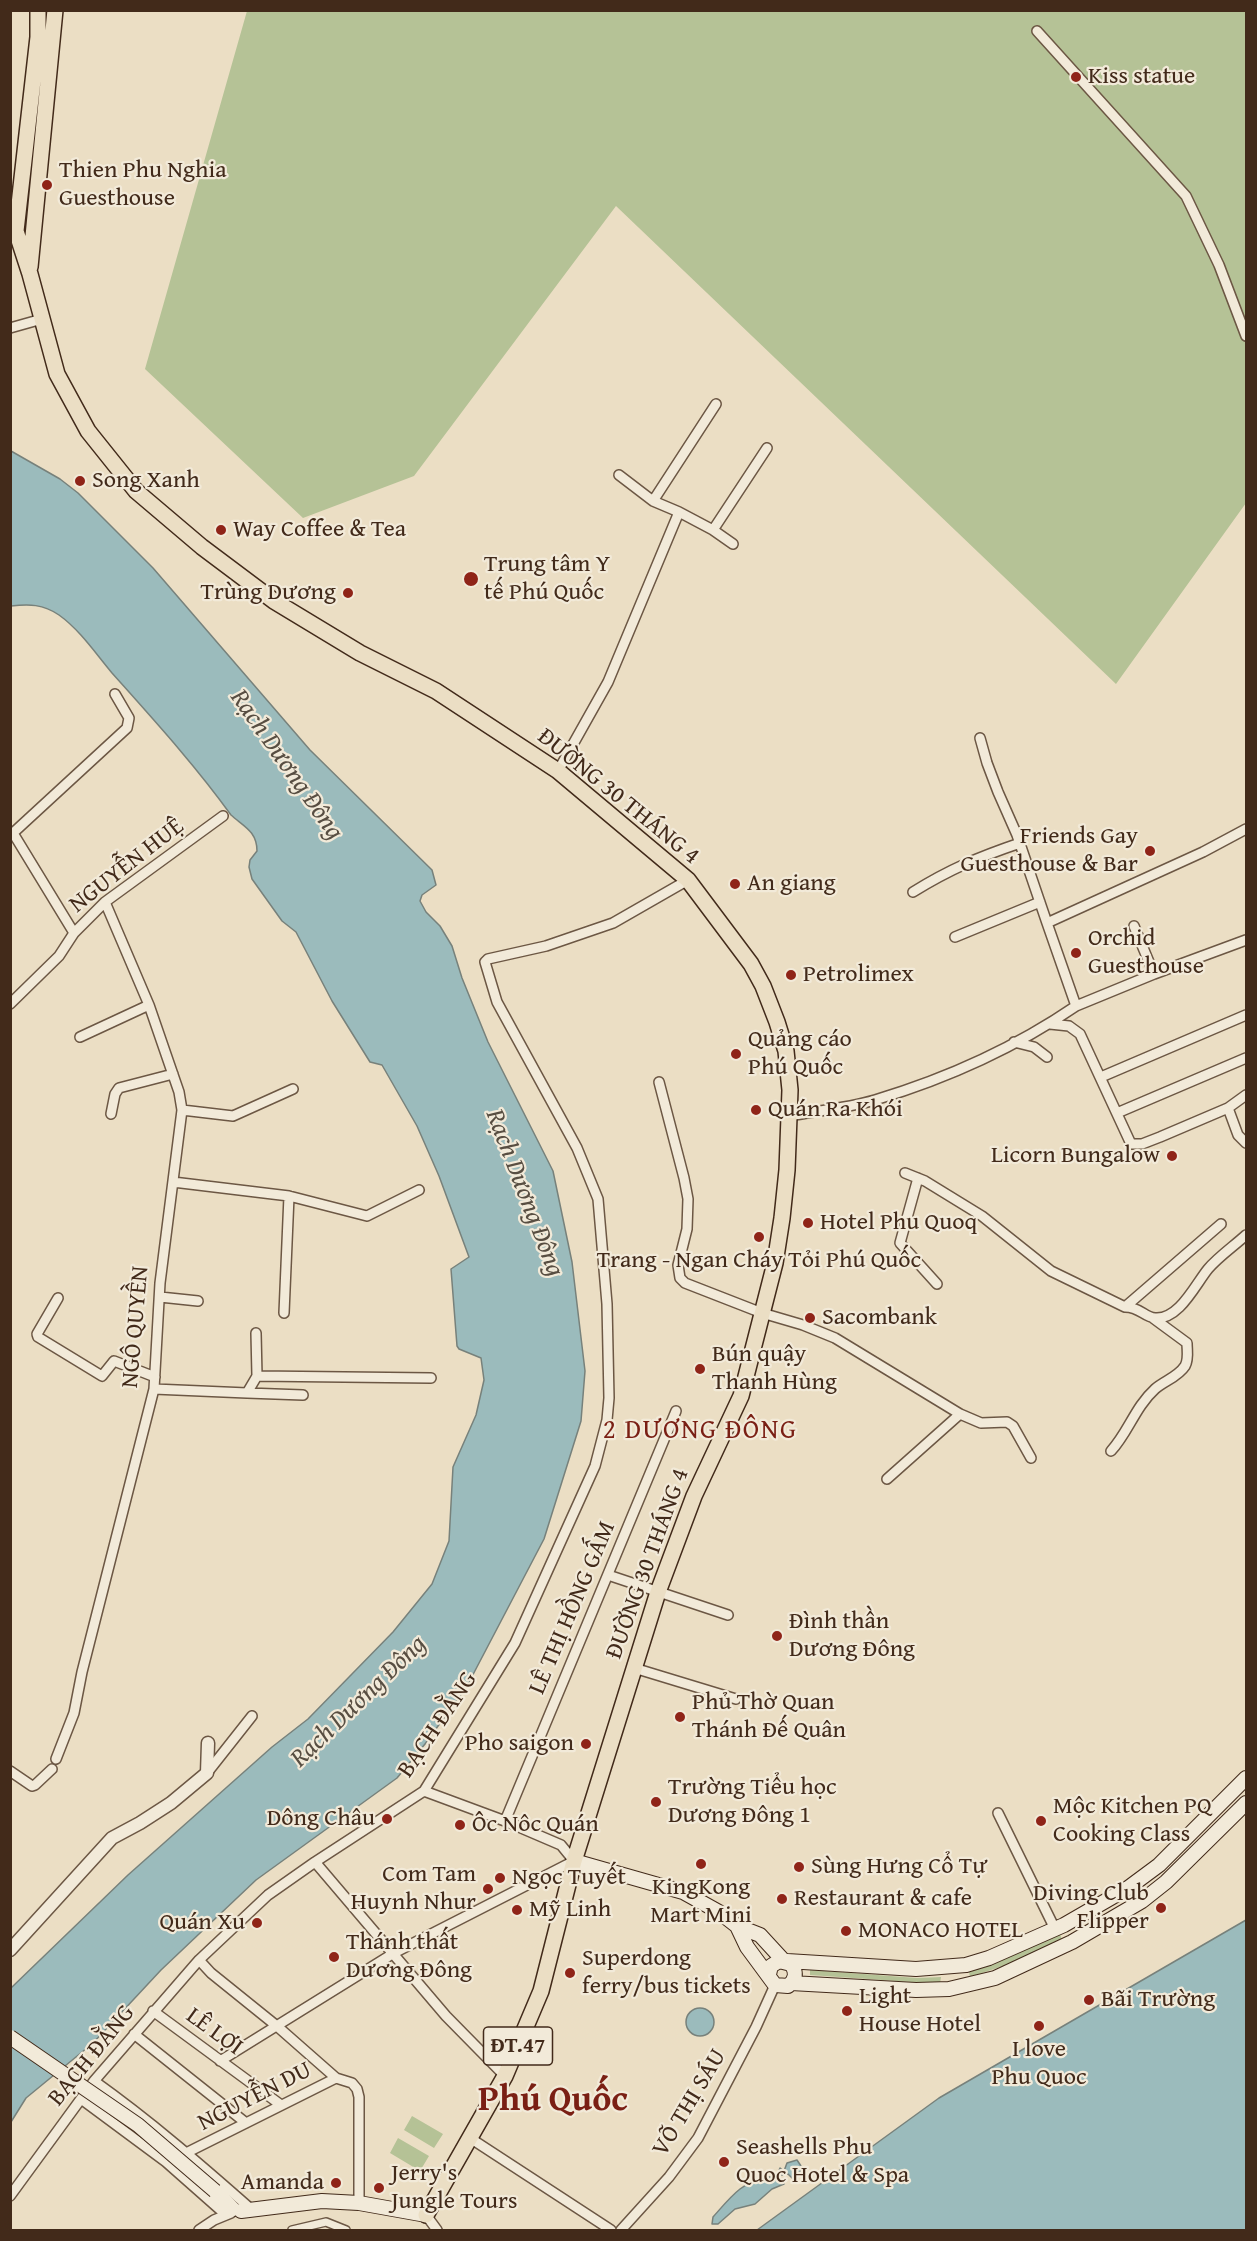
<!DOCTYPE html>
<meta charset="utf-8">
<style>
body{margin:0}
#map{position:relative;width:1257px;height:2241px;overflow:hidden;background:#ebdec4;font-family:"Gentium Book Plus",serif}
canvas{display:block}
.frame{position:absolute;inset:0;border:12px solid #422a1a;pointer-events:none}
</style>
<div id="map">
<canvas width="1257" height="2241"></canvas>
<div class="frame"></div>
</div>
<script>
const c = document.querySelector('canvas').getContext('2d');
c.lineJoin = 'round';
function paint(path, color) { c.fillStyle = color; c.fill(path, 'evenodd'); }
function strokePath(path, color, width, dash) { c.strokeStyle = color; c.lineWidth = width; c.lineCap = dash ? 'butt' : 'round'; c.setLineDash(dash || []); c.stroke(path); }
function label(font, color, halo, rows, align = 'center') {
  c.font = font + ' "Gentium Book Plus",serif'; c.lineWidth = 4.5; c.setLineDash([]); c.textBaseline = 'middle'; c.strokeStyle = halo; c.fillStyle = color; for (const [text, x, y, turn = 0] of rows) {
    c.save(); c.translate(x, y); c.rotate((+turn || 0) * Math.PI / 180); c.textAlign = isNaN(turn) ? turn : align; if (halo) c.strokeText(text, 0, 0); c.fillText(text, 0, 0); c.restore();
  }
}
paint(new Path2D(`
 M247 11H1246V503L1116 684 616 206 414 476 303 518 145 369Z
 M1060 1934 1062 1940 1012 1963 970 1977 969 1972 998 1962Z
 M810 1970 917 1978 941 1977 940 1984 810 1975Z
 M412 2116 443 2134 434 2148 404 2130Z
 M398 2138 429 2156 420 2171 390 2153Z`), '#b5c296');
const water = new Path2D(`
 M11 451 60 479 78 493 153 568 310 750 432 870 436 885 422 895 420 901 426 912 440 926 452 946 462 978 488 1042 553 1171 572 1262 585 1371 581 1421 544 1539 467 1686 425 1744 397 1778 256 1880 161 1970 93 2043 26 2098 11 2122V1988L128 1875 272 1747 308 1719 393 1632 432 1584 449 1541 453 1467 476 1415 484 1380 481 1358 459 1349 457 1346 451 1269 469 1257 439 1176 417 1126 382 1065 370 1062 332 1001 296 932 282 921 252 879 249 867 250 860 257 851C257 831 243 826 231 815 195 765 153 719 112 673 96 654 80 630 59 615 43 604 29 604 11 606Z
 M1246 1920V2230H757L939 2098Z
 M686 2022a14 14 0 1 1 28 0a14 14 0 1 1-28 0Z
 M797 2160 803 2169 792 2178 788 2174 782 2175 778 2173 780 2168 784 2171 787 2163Z
 M768 2177H772L777 2181 784 2180V2184L772 2189 755 2204 735 2209 718 2224H712L713 2217C730 2198 742 2181 768 2177Z`);
paint(water, '#9bbbbc');
strokePath(water, '#77817b', 1.5);
const pedestrian = new Path2D(`
 M292 2230 326 2222 346 2230`);
const minor = new Path2D(`
 M1037 31 1186 196 1219 265 1246 336
 M10 328 42 319
 M619 475 653 501 679 512 713 530 767 448
 M653 501 716 404
 M713 530 733 544
 M980 738 987 763 998 792 1017 835 1047 923
 M558 771 608 682 679 512
 M913 892C950 869 979 857 1020 843
 M1134 926 1154 974
 M74 933 13 833 127 728 129 718 115 694
 M955 937 1040 902
 M10 1004 59 956 74 933 105 902 223 816
 M1076 1006 1154 974 1246 940
 M1050 1024 1069 1026 1080 1034 1131 1144H1142L1160 1137 1228 1108 1246 1095
 M80 1037 149 1005
 M1014 1042 1034 1047 1047 1057
 M1101 1077 1246 1015
 M659 1082 684 1178 688 1199 687 1229 678 1265 680 1278 685 1283 762 1313 803 1325 835 1338 960 1414 887 1479
 M1228 1108 1238 1135 1246 1143
 M182 1110 233 1116 293 1089
 M1117 1113 1246 1058
 M111 1114 115 1094 119 1088 173 1074
 M789 1116C817 1111 848 1108 875 1100 945 1079 1016 1047 1076 1006L1047 923 1203 852 1246 829
 M905 1173 925 1181 982 1216 1051 1271 1125 1307C1140 1307 1144 1317 1155 1318 1179 1320 1195 1285 1208 1269 1218 1257 1234 1246 1246 1235
 M918 1178 900 1243 937 1284
 M173 1182 289 1196 367 1216 419 1190
 M160 1297 198 1301
 M58 1298 37 1334 38 1337 102 1376 114 1361 155 1377
 M1125 1307 1221 1224
 M284 1313 289 1196
 M256 1333 257 1376
 M154 1389 247 1393 257 1376 431 1378
 M247 1393 303 1395
 M960 1414 981 1423 1007 1422 1013 1426 1031 1458
 M1111 1451C1128 1433 1135 1407 1155 1389 1164 1381 1178 1377 1185 1366 1189 1359 1187 1351 1187 1343L1153 1318
 M608 1575 728 1615
 M634 1668 736 1699
 M56 1759 74 1713 82 1672 154 1389 160 1283 182 1110 179 1092 149 1005 105 902
 M10 1771 32 1786 35 1785 52 1769
 M207 1773 252 1716
 M998 1813 1055 1929
 M505 1821 676 1411
 M315 1862 446 2016 505 2076
 M199 1960 211 1973 278 2027 336 2078 352 2083 357 2089 359 2097V2203
 M153 2011 281 2105
 M134 2034 246 2123
 M220 2061 394 1953 574 1861 561 1845 505 1821 424 1791
 M94 2081C150 2121 201 2165 252 2210
 M81 2099 166 2162 226 2215
 M470 2138 611 2230
 M188 2152 336 2078
 M10 2196 94 2081 199 1960 268 1895 315 1862 424 1791 515 1643 595 1466 607 1420 609 1398 607 1304 598 1199 577 1148 497 1002 485 962 488 959 546 946 613 923 688 880
 M426 2215 437 2230
 M199 2230 214 2220 231 2213
 M621 2230 669 2177 698 2138 756 2027 775 1985`);
const tertiary = new Path2D(`
 M10 1950 112 1838 140 1823 171 1803 207 1773 208 1743`);
const secondary = new Path2D(`
 M574 1861 683 1892 719 1912 737 1926 760 1935 783 1960
 M737 1926 747 1947 775 1985 788 1986C796 1980 797 1972 791 1964L779 1961 771 1966 769 1974
 M787 1961 916 1969 966 1965 989 1958 1064 1925 1128 1888 1159 1865 1246 1778
 M791 1983 916 1990 949 1989 995 1978 1072 1942 1142 1901 1166 1882 1246 1803
 M215 2191 233 2209
 M241 2211 322 2201 359 2203 426 2215`);
const primary = new Path2D(`
 M38 10V37L16 231 30 274 57 374 88 431 136 491 202 547 274 601 360 653 436 691 558 771 688 880 751 964 763 986 777 1022 786 1051 790 1090 787 1170 782 1218 775 1263 741 1396 694 1496 658 1592 574 1861 541 1991 505 2076 426 2215
 M30 267 55 10`);
strokePath(pedestrian, '#6c5744', 10);
strokePath(minor, '#6c5744', 12);
strokePath(tertiary, '#6c5744', 15);
strokePath(secondary, '#422a1a', 16);
strokePath(primary, '#422a1a', 18);
strokePath(pedestrian, '#f2ead9', 7);
strokePath(minor, '#f2ead9', 9);
strokePath(tertiary, '#f2ead9', 12);
strokePath(secondary, '#f2ead9', 14);
strokePath(primary, '#ebdec4', 15);
const secondaryBridge = new Path2D(`
 M10 2037 138 2125 215 2191`);
strokePath(secondaryBridge, '#422a1a', 16, []);
strokePath(secondaryBridge, '#f2ead9', 14);
for (const [x, y, r, color] of [
 [1076,77,6,"#8f2418"],
 [47,185,6,"#8f2418"],
 [80,481,6,"#8f2418"],
 [221,530,6,"#8f2418"],
 [471,579,8,"#8f2418"],
 [348,593,6,"#8f2418"],
 [1150,851,6,"#8f2418"],
 [735,884,6,"#8f2418"],
 [1076,953,6,"#8f2418"],
 [791,975,6,"#8f2418"],
 [736,1054,6,"#8f2418"],
 [756,1110,6,"#8f2418"],
 [1172,1156,6,"#8f2418"],
 [808,1223,6,"#8f2418"],
 [759,1237,6,"#8f2418"],
 [810,1318,6,"#8f2418"],
 [700,1369,6,"#8f2418"],
 [777,1636,6,"#8f2418"],
 [680,1717,6,"#8f2418"],
 [586,1744,6,"#8f2418"],
 [656,1802,6,"#8f2418"],
 [387,1819,6,"#8f2418"],
 [1041,1821,6,"#8f2418"],
 [460,1825,6,"#8f2418"],
 [701,1864,6,"#8f2418"],
 [799,1867,6,"#8f2418"],
 [500,1878,6,"#8f2418"],
 [488,1889,6,"#8f2418"],
 [782,1899,6,"#8f2418"],
 [1161,1908,6,"#8f2418"],
 [517,1910,6,"#8f2418"],
 [257,1923,6,"#8f2418"],
 [846,1931,6,"#8f2418"],
 [334,1957,6,"#8f2418"],
 [570,1973,6,"#8f2418"],
 [1089,2000,6,"#8f2418"],
 [847,2011,6,"#8f2418"],
 [1039,2026,6,"#8f2418"],
 [724,2162,6,"#8f2418"],
 [336,2183,6,"#8f2418"],
 [379,2188,6,"#8f2418"]
]) { const dot = new Path2D(); dot.arc(x, y, r, 0, 2 * Math.PI); c.fillStyle = color; c.fill(dot); strokePath(dot, '#f2ead9', 2); }
for (const [x, y, w] of [
 [518,2046,69]
]) { const box = new Path2D(); box.roundRect(x - w / 2, y - 19, w, 38, 4.5); c.fillStyle = '#f2ead9'; c.fill(box); strokePath(box, '#422a1a', 1.5); }
label('bold 22px', '#422a1a', null, [
 ["ĐT.47",518,2046]
]);
label('24px', '#422a1a', '#f2ead9', [
 ["Kiss statue",1088,77],
 ["Thien Phu Nghia",59,171],
 ["Guesthouse",59,199],
 ["Song Xanh",92,481],
 ["Way Coffee & Tea",233,530],
 ["Trung tâm Y",484,565],
 ["tế Phú Quốc",484,593],
 ["Trùng Dương",336,593,"right"],
 ["Friends Gay",1138,837,"right"],
 ["Guesthouse & Bar",1138,865,"right"],
 ["An giang",747,884],
 ["Orchid",1088,939],
 ["Guesthouse",1088,967],
 ["Petrolimex",803,975],
 ["Quảng cáo",748,1040],
 ["Phú Quốc",748,1068],
 ["Quán Ra Khói",768,1110],
 ["Licorn Bungalow",1160,1156,"right"],
 ["Hotel Phu Quoq",820,1223],
 ["Trang - Ngan Cháy Tỏi Phú Quốc",759,1261,"center"],
 ["Sacombank",822,1318],
 ["Bún quậy",712,1355],
 ["Thanh Hùng",712,1383],
 ["Đình thần",789,1622],
 ["Dương Đông",789,1650],
 ["Phủ Thờ Quan",692,1703],
 ["Thánh Đế Quân",692,1731],
 ["Pho saigon",574,1744,"right"],
 ["Trường Tiểu học",668,1788],
 ["Dương Đông 1",668,1816],
 ["Mộc Kitchen PQ",1053,1807],
 ["Cooking Class",1053,1835],
 ["Dông Châu",375,1819,"right"],
 ["Ôc Nôc Quán",472,1825],
 ["Sùng Hưng Cổ Tự",811,1867],
 ["Com Tam",476,1875,"right"],
 ["Huynh Nhur",476,1903,"right"],
 ["Ngọc Tuyết",512,1878],
 ["KingKong",701,1888,"center"],
 ["Mart Mini",701,1916,"center"],
 ["Diving Club",1149,1894,"right"],
 ["Flipper",1149,1922,"right"],
 ["Restaurant & cafe",794,1899],
 ["Mỹ Linh",529,1910],
 ["Quán Xu",245,1923,"right"],
 ["MONACO HOTEL",858,1931],
 ["Thánh thất",346,1943],
 ["Dương Đông",346,1971],
 ["Superdong",582,1959],
 ["ferry/bus tickets",582,1987],
 ["Light",859,1997],
 ["House Hotel",859,2025],
 ["Bãi Trường",1101,2000],
 ["I love",1039,2050,"center"],
 ["Phu Quoc",1039,2078,"center"],
 ["Seashells Phu",736,2148],
 ["Quoc Hotel & Spa",736,2176],
 ["Jerry's",391,2174],
 ["Jungle Tours",391,2202],
 ["Amanda",324,2183,"right"]
], 'left');
label('24px', '#422a1a', '#f2ead9', [
 ["ĐƯỜNG 30 THÁNG 4",618,797,39],
 ["NGUYỄN HUỆ",127,866,-38],
 ["NGÔ QUYỀN",136,1327,-85],
 ["ĐƯỜNG 30 THÁNG 4",648,1564,-70],
 ["LÊ THỊ HỒNG GẤM",573,1608,-67],
 ["BẠCH ĐẰNG",438,1725,-56],
 ["LÊ LỢI",214,2032,36],
 ["BẠCH ĐẰNG",92,2056,-51],
 ["NGUYỄN DU",255,2097,-27],
 ["VÕ THỊ SÁU",690,2103,-59]
]);
label('italic 26px', '#584e42', '#f2ead9', [
 ["Rạch Dương Đông",286,765,55],
 ["Rạch Dương Đông",524,1193,69],
 ["Rạch Dương Đông",359,1702,-44]
]);
c.letterSpacing = '1.5px';
label('27px', '#7a1f14', '#f2ead9', [
 ["2 DƯƠNG ĐÔNG",700,1431]
]);
c.letterSpacing = '0px';
label('bold 36px', '#7a1f14', '#f2ead9', [
 ["Phú Quốc",553,2101]
]);
</script>
